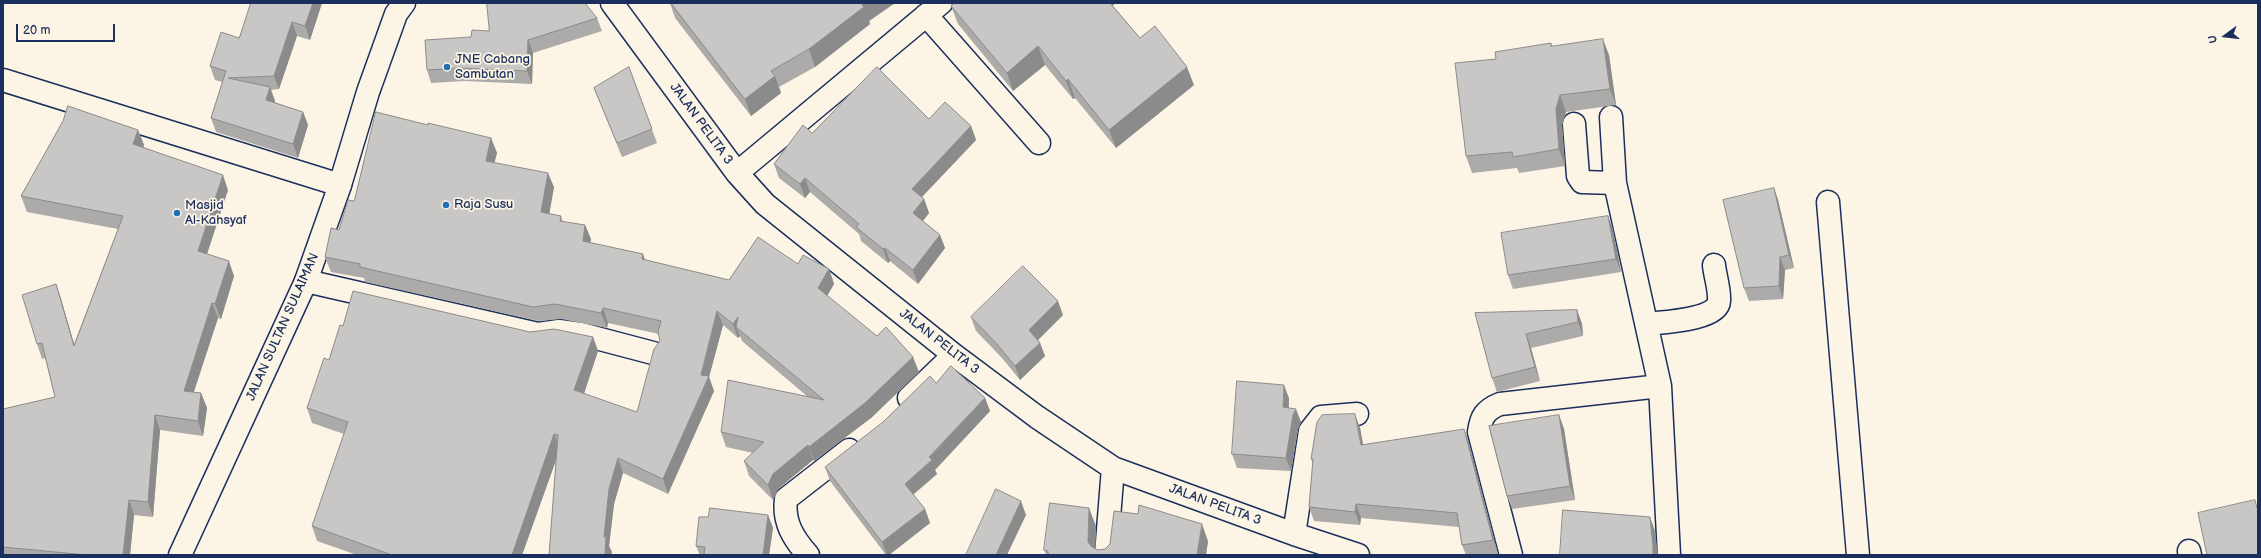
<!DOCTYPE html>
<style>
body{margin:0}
#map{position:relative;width:2261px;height:558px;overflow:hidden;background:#fcf5e5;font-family:"Balsamiq Sans",sans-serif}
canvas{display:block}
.frame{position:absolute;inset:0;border:4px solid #1b2f5e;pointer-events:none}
.north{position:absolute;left:2205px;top:16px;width:40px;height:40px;-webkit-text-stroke:3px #fcf5e5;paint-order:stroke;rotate:255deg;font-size:11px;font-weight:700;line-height:16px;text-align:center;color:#1b2f5e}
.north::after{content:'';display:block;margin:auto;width:14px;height:18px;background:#1b2f5e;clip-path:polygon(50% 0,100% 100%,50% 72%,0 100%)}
.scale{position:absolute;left:16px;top:24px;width:99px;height:18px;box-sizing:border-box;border:2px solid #1b2f5e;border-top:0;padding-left:5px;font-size:12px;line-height:14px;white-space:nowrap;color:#1b2f5e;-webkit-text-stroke:3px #fcf5e5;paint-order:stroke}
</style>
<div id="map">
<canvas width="2261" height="558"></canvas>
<div class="frame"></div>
<div class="north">U</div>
<div class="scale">20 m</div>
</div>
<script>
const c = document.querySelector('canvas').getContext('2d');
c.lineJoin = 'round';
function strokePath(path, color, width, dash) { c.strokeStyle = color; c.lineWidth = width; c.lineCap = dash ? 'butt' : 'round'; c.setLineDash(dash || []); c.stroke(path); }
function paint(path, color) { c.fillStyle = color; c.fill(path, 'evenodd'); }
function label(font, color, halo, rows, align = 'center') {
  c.font = font + ' "Balsamiq Sans",sans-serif'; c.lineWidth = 3.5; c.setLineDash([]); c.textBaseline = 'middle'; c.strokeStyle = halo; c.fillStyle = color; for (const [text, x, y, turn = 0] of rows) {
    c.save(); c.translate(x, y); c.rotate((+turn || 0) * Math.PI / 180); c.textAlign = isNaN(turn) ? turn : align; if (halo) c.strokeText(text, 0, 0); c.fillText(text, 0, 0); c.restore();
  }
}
const minor = new Path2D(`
 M612 3 737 173 765 204 954 355 1037 417 1113 468 1294 534 1358 555
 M926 15 1039 143
 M3 80 340 185
 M1611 117 1615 183 1660 386 1669 555
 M1574 124 1578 176 1582 182 1615 183
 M737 173 941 3
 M1828 202 1858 555
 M306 281 538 334 559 331 581 334 653 353
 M1647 324C1662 322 1718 320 1719 301 1720 290 1715 276 1714 265
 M909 398 954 355
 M1294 534 1310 431 1321 417 1357 414
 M2189 551 2190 555
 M808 555C793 538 783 522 786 499L849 450
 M1106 555 1113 468
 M1511 555 1479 432C1481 417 1485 410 1500 404L1660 386`);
const secondary = new Path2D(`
 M180 555 306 281 340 185 368 92 396 14 404 3`);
strokePath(minor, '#1b2f5e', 25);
strokePath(secondary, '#1b2f5e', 25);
strokePath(minor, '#fcf5e5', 22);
strokePath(secondary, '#fcf5e5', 22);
paint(new Path2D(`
 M251 3H322L310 40 297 36 279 89 271 90 275 101 274 102 303 112 308 125 298 158 216 132 211 118 222 82 215 80 210 66 239 38Z
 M670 3H895L869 21 870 24 815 67 779 87 781 93 751 116 675 18Z
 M951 6H1113L1140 38 1194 85 1116 148 1075 98 1073 99 1045 65 1013 91 958 24Z
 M597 18 602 31 533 53 532 84 464 81 431 83 427 70 471 37 489 31Z
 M1551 43 1552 46 1609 55 1616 105 1566 112 1562 125 1565 166 1519 173 1517 168 1472 173 1466 156Z
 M629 67 657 143 622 157 594 88Z
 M929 119 971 126 976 140 922 197 924 199 929 213 923 221 940 235 945 248 918 284 890 261 888 263 861 241 859 234 810 192 805 198 779 178 774 164 812 133Z
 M63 121 138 130 144 145 143 147 228 190 207 254 234 276 221 319 218 318 194 392 201 393 207 408 203 436 160 430 153 517 134 515 130 555H3V409L55 397 45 358 42 359 37 344 56 284 61 299 74 344 118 229 27 212 21 196Z
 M428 125 491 138 497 153 494 163 554 187 549 214 561 216 563 222 585 225 591 239 590 243 643 254 645 260 729 280 798 264 829 269 834 284 827 296 919 372 871 418 814 461 813 460 778 489 773 500 749 476 744 461 753 453 726 447 721 432 808 397 742 341 740 336 738 338 723 325 709 377 714 391 668 494 623 473 614 504 609 546 612 552 611 555H549L556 460 522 555H357L317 541 312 526 344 434 312 423 307 408 329 360 343 326 530 332 593 337 598 351 584 394 637 412 660 341 659 334 608 323 607 328 561 319 539 321 365 282 364 278 331 272 325 257 354 201Z
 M1774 188 1778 200 1794 268 1785 270 1783 299 1749 301 1744 288Z
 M1608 216 1613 230 1621 272 1513 289 1508 275Z
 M1577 310 1582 324 1583 336 1531 348 1540 381 1497 392 1492 378 1475 313Z
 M1063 315 1038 340 1040 343 1045 356 1020 380 1002 358 976 331 971 317Z
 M936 383 985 398 990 411 935 470 937 474 913 495 925 509 930 523 889 555H886L830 481 825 467Z
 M1289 398V408L1301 422 1298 429 1291 471 1237 468 1232 454Z
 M1559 415 1564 429 1575 500 1512 509 1507 496Z
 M1360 428 1363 445 1464 429 1469 443 1498 554 1491 555H1466L1462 545 1459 527 1361 518 1360 525 1314 521 1309 507 1313 464 1311 459Z
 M768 515 773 528 769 555H700L696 546 708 517Z
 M1096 526 1095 549 1098 550 1208 541 1206 555H1046L1044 550Z`), '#acabaa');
paint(new Path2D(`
 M313 3H322L310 40 305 26Z
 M864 3H895L869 21 870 24 815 67 809 49Z
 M1105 3H1116L1107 10Z
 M292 22 297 36 279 89 274 76Z
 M1603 39 1609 55 1616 105 1610 89Z
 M528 40 533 53 532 84 527 71Z
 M1038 46 1045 65 1013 91 1007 73Z
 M1187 67 1194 85 1116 148 1109 130Z
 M775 76 781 93 751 116 745 99Z
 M1068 79 1075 98 1073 99 1066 81Z
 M270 87 275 101 271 113 266 100Z
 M1560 95 1566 112 1562 125 1565 166 1559 149 1556 109Z
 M303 112 308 125 298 158 293 144Z
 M971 126 976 140 917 202 912 189Z
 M138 130 144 145 139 159 133 144Z
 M491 138 497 153 491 176 486 161Z
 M548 173 554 187 547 227 541 212Z
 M223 175 228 190 203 266 198 251Z
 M805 178 810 192 805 198 800 184Z
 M1774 188 1778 200 1794 268 1789 255Z
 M924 199 929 213 918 227 913 213Z
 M1608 216 1613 230 1621 272 1616 259Z
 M585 225 591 239 588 256 583 241Z
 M940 235 945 248 918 284 913 270Z
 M885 248 890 261 888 263 883 249Z
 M643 254 648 269 642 259Z
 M1780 257 1785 270 1783 299 1779 286Z
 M229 261 234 276 221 319 215 304Z
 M829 269 834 284 823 303 818 288Z
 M56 284 61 299 79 361 74 346Z
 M1058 301 1063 315 1034 344 1029 330Z
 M212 303 218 318 189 406 184 391Z
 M603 308 608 323 607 328 601 313Z
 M1577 310 1582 324 1583 336 1578 322Z
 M717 311 723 325 709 377 714 391 668 494 663 479 701 375Z
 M738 317 736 327 740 336 738 338 733 324Z
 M1526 334 1531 348 1540 381 1535 367Z
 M593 337 598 351 580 405 574 390Z
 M1040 343 1045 356 1020 380 1015 366Z
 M913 357 919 372 871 418 814 461 809 447Z
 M1284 385 1289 398 1288 421 1283 407Z
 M201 393 207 408 203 436 198 421Z
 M985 398 990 411 935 470 937 474 910 497 905 484Z
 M1296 409 1301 422 1298 429 1291 471 1286 458 1293 415Z
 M1355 414 1360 428 1366 459 1361 445Z
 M155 415 160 430 153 517 148 502Z
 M1559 415 1564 429 1575 500 1570 486Z
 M1464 429 1469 443 1498 554 1493 540Z
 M554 434 560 449 522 555H512Z
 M808 445 813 460 778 489 773 500 768 485 773 474Z
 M618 458 623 473 614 504 609 546 612 552 611 555H605L604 537 609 489Z
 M129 500 134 515 130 555H123Z
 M1021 501 1026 515 1007 555H996Z
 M1356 504 1361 518 1360 525 1355 512Z
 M1089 508 1096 526 1095 555 1088 542Z
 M925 509 930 523 889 555H887L882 542Z
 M768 515 773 528 769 555H763Z
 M1650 517 1655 531 1658 555H1653Z
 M1202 524 1208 541 1206 555H1197Z`), '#8c8b8b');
const building = new Path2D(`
 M251 3H313L305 26 292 22 274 76 228 78 270 87 266 100 303 112 293 144 211 118 226 71 210 66 221 32 239 38Z
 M487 3H585L597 18 528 40 527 71 459 68 427 70 425 40 471 37 472 30 489 31Z
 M671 3H864L862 5 864 7 809 49 771 71 775 76 745 99Z
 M954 3H1110L1140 38 1155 26 1187 67 1109 130 1068 79 1066 81 1038 46 1007 73 951 6Z
 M1603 39 1610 89 1560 95 1556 109 1559 149 1513 157 1512 152 1466 156 1455 63 1496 59 1495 52 1551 43V46Z
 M629 67 652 129 617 143 594 88Z
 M877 67 929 119 945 102 971 126 912 189 924 199 913 213 940 235 913 270 885 248 883 249 856 227 859 224 805 178 800 184 774 164 803 125 812 133Z
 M68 106 138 130 133 144 223 175 198 251 229 261 215 304 212 303 184 391 201 393 198 421 155 415 148 502 129 500 123 555H87L3 547V409L55 397 42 343 37 344 22 295 56 284 74 346 123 216 21 196 63 121Z
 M376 112 428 125V123L491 138 486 161 548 173 541 212 561 216 560 221 585 225 583 241 643 254 642 259 729 280 758 237 798 264 803 255 829 269 818 288 877 336 886 327 913 357 865 403 809 447 808 445 773 474 768 485 744 461 764 442 721 432 728 380 824 400 736 327 738 317 733 324 717 311 701 375 709 376 663 479 618 458 609 489 604 537H606L605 555H549L558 435 554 434 512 555H392L312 526 348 422 307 408 324 358 329 360 340 325 343 326 353 291 530 332 554 329 593 337 574 390 637 412 654 349 660 341 658 332 661 321 603 308 601 313 555 304 533 307 360 267V264L325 257 331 228 339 230 348 200 354 201Z
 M1774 188 1789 255 1780 257 1779 286 1744 288 1723 200Z
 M1608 216 1616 259 1508 275 1501 233Z
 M1023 266 1058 301 1029 330 1040 343 1015 366 997 344 971 317Z
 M1577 310 1578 322 1526 334 1535 367 1492 378 1475 313Z
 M951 366 985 398 929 457 932 460 905 484 925 509 882 542 825 467 883 422 930 376 936 383Z
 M1237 381 1284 385 1283 407 1296 409 1293 415 1286 458 1232 454Z
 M1355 414 1361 445 1464 429 1493 540 1462 545 1457 513 1356 504 1355 512 1309 507 1313 459H1311L1317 422 1322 415Z
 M1559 415 1570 486 1507 496 1489 426Z
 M996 489 1021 501 996 555H966Z
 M2255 500 2257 508H2258V555H2207L2198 513Z
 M1050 503 1089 508 1088 542 1092 547 1098 550 1105 549 1110 544 1114 511 1138 514 1139 505 1202 524 1197 555H1048V551L1044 550Z
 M710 508 768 515 763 555H704L705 547 696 546 699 517H708Z
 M1563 510 1650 517 1653 547V555H1560Z`);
paint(building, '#c8c7c6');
strokePath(building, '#8c8b8b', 1);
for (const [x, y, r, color] of [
 [447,67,4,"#1f6fb2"],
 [446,205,4,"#1f6fb2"],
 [177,213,4,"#1f6fb2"]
]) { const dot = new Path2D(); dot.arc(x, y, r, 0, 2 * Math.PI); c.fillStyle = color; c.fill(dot); strokePath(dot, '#fcf5e5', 1.5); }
label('13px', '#1b2f5e', '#fcf5e5', [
 ["JNE Cabang",455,60],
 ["Sambutan",455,75],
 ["Raja Susu",454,205],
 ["Masjid",185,206],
 ["Al-Kahsyaf",185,221]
], 'left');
label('13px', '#1b2f5e', '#fcf5e5', [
 ["JALAN PELITA 3",701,124,54],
 ["JALAN SULTAN SULAIMAN",283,327,-66],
 ["JALAN PELITA 3",939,342,38],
 ["JALAN PELITA 3",1215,505,20]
]);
</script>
